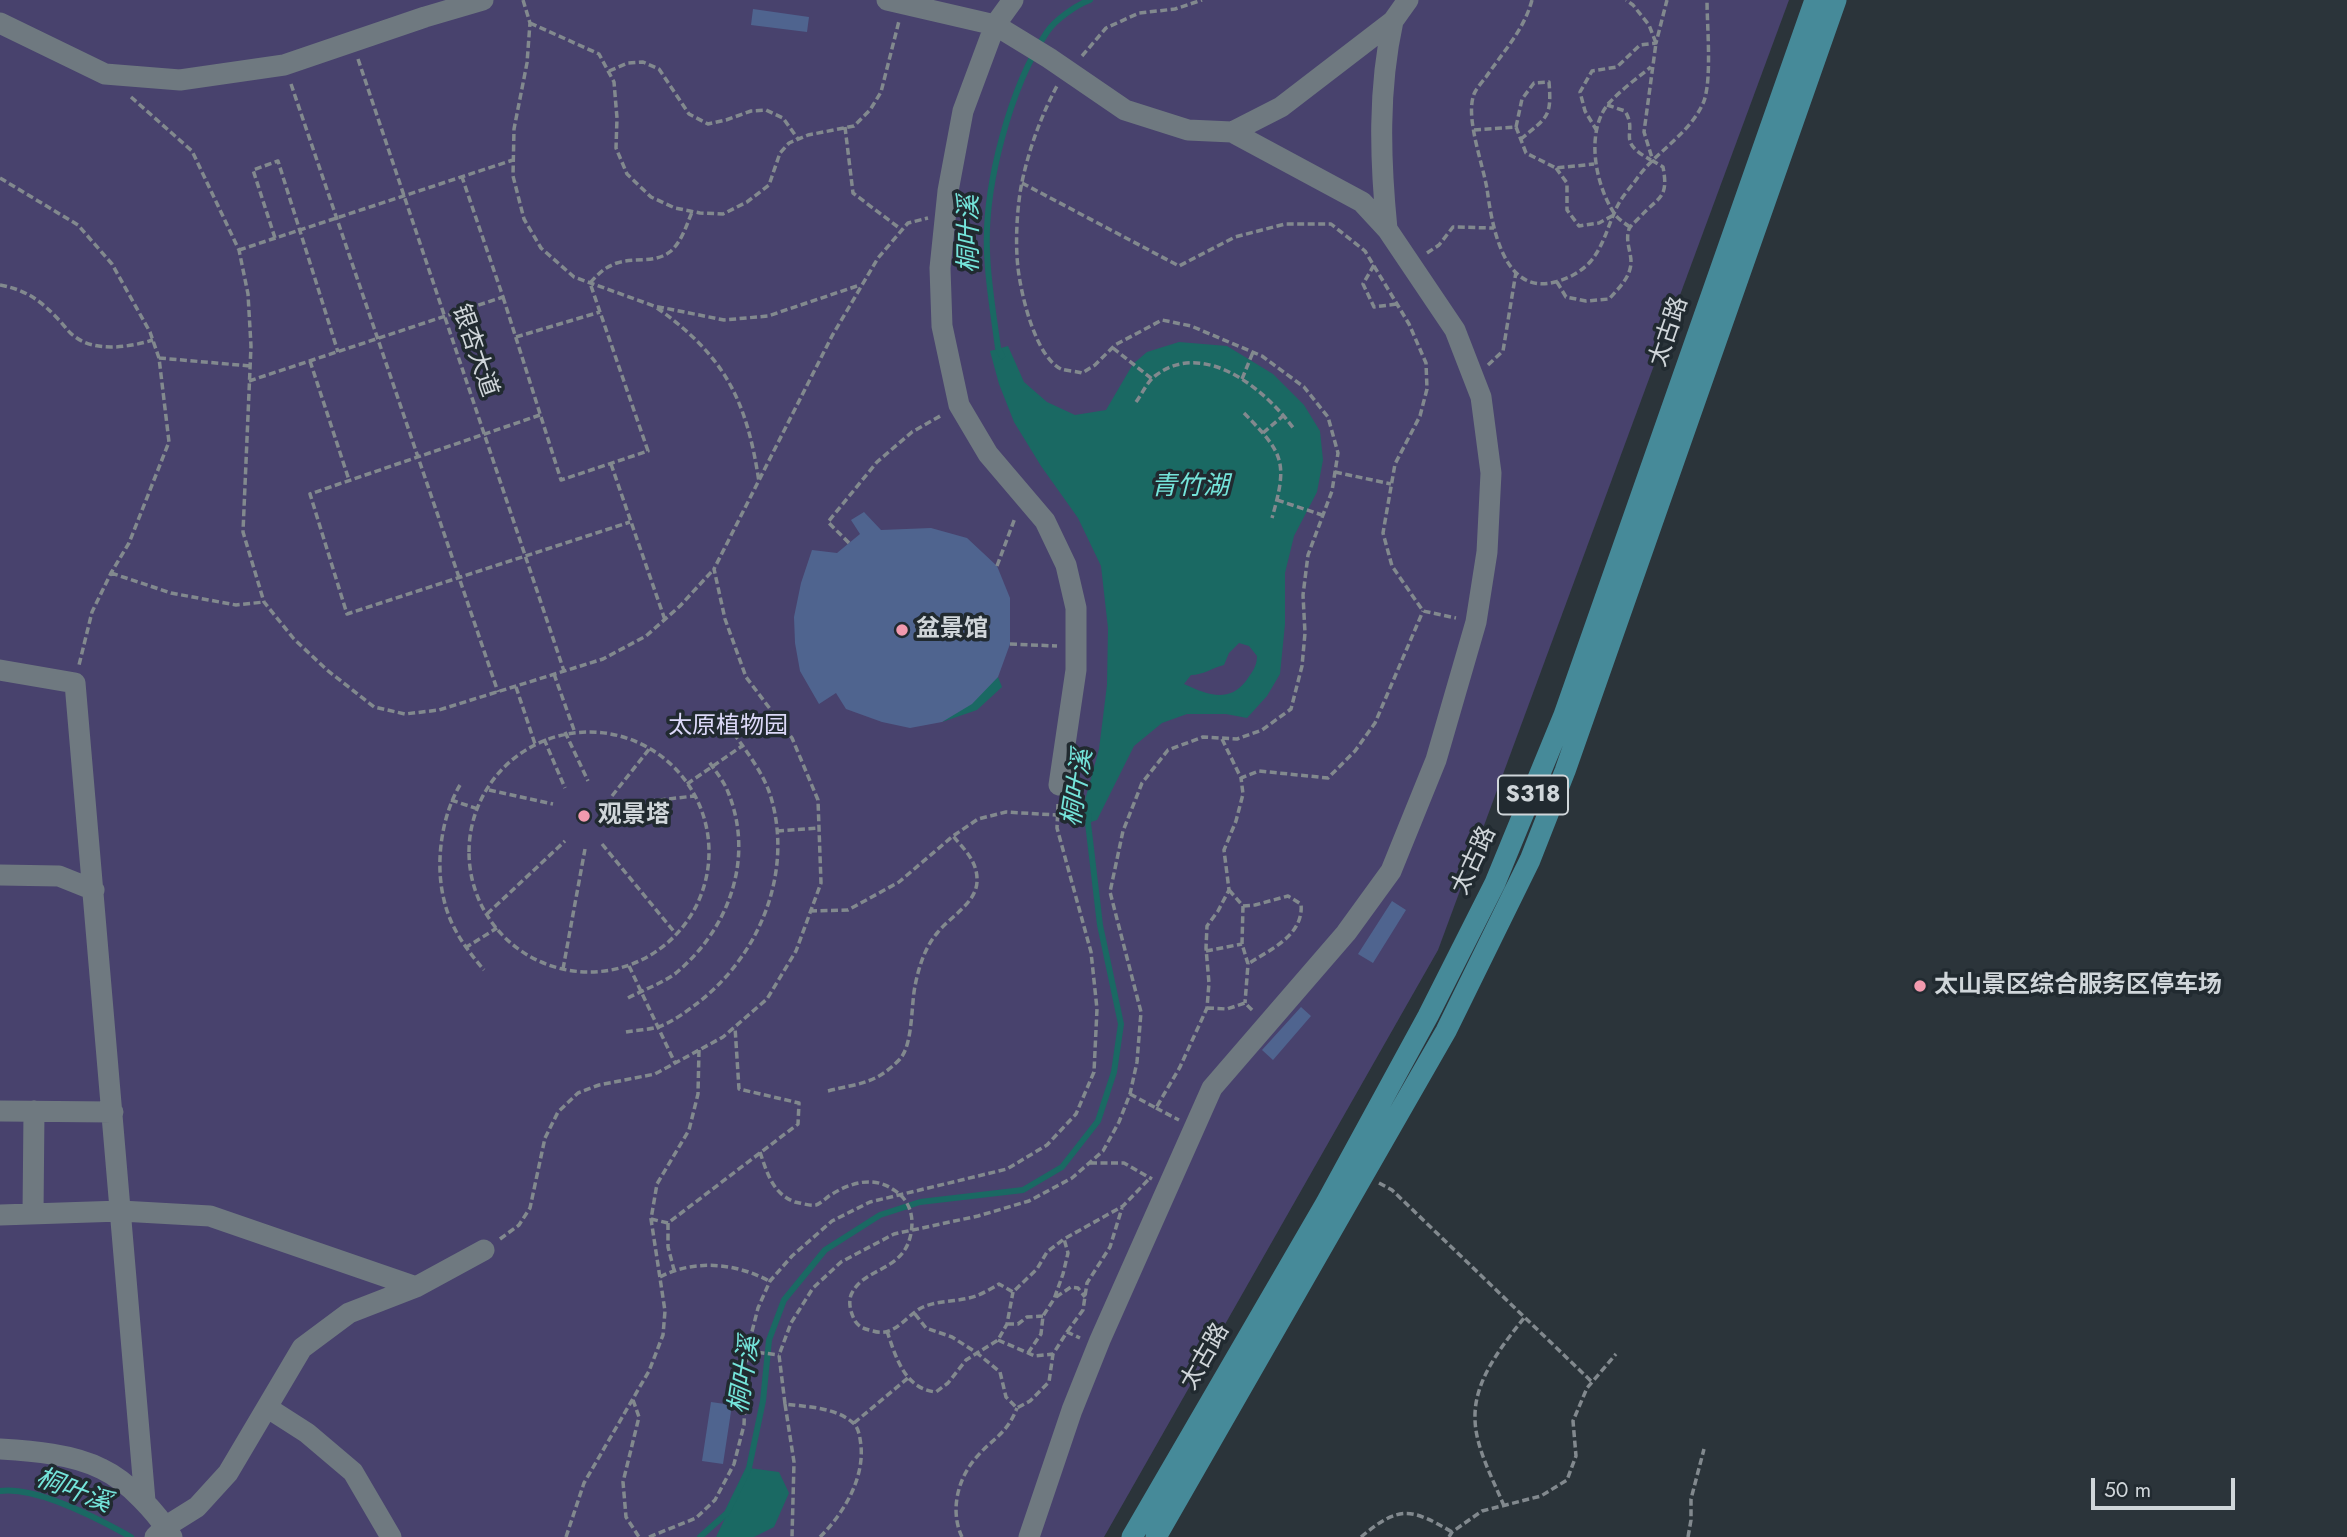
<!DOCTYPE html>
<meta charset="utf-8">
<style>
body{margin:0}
#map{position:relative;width:2347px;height:1537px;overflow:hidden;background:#2b343a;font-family:Jost,sans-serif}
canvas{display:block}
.scale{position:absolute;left:2091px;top:1478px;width:144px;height:32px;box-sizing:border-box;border:4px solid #d0d6da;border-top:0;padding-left:9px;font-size:21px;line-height:24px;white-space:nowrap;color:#d0d6da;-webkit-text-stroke:5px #212a30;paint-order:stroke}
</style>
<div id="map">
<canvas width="2347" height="1537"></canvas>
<div class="scale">50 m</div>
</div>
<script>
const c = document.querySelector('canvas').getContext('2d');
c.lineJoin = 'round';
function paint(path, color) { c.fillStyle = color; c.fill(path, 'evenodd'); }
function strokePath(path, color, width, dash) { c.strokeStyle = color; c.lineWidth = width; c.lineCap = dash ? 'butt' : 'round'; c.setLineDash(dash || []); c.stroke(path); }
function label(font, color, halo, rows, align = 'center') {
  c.font = font + ' Jost,"Noto Sans SC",sans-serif'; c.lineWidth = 7; c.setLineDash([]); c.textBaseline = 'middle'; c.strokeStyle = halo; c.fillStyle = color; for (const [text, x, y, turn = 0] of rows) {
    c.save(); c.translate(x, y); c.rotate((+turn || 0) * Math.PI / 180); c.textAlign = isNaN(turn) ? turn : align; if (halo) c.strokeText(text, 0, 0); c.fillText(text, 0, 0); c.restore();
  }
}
paint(new Path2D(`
 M0 0H1789L1438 950 1104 1537H0Z`), '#48426d');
paint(new Path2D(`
 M1179 342 1227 346 1273 374 1304 405 1320 431 1323 460 1317 492 1294 536 1285 573V624L1280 674 1267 696 1247 718 1226 714H1187L1162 723 1134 746 1097 820 1088 823 1082 811 1099 749 1107 685 1108 628 1101 566 1078 518 1041 466 1014 422 999 384 990 351 1008 346 1024 382 1047 402 1075 415 1106 410 1133 364 1147 352ZM1239 643 1249 646 1257 656C1257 667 1252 672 1246 681 1228 704 1206 694 1184 684L1191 675C1203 675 1212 668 1224 665L1229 653Z
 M998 677 1002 687 977 710 942 722Z
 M749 1468 779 1472 789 1493 774 1527 754 1537H716Z`), '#1a6963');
strokePath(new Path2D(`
 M1002 356 998 348C994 317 988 284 987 252 984 186 1010 87 1047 32 1055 20 1076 5 1090 0
 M0 1491C37 1486 99 1519 131 1537
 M700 1537 727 1513 749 1468 763 1401 769 1340 784 1300 825 1250 880 1215 920 1202 1023 1190 1062 1167 1098 1121 1114 1072 1121 1024 1100 925 1088 823 1089 816`), '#1a6963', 6);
paint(new Path2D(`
 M753 9 809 17 807 32 751 25Z
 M864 512 881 530 931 528 967 538 997 566 1010 598V644L998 677 972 704 942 722 910 728 882 722 846 709 836 693 819 704 800 671 795 643 794 617 801 583 812 550 837 553 860 534 851 520Z
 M1392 901 1406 910 1373 963 1358 954Z
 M1301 1007 1311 1016 1273 1060 1262 1050Z
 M711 1402 732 1405 723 1464 702 1461Z`), '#4f648f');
strokePath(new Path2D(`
 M523 0 530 23 527 63 514 129 513 176 524 219 541 248 574 277 654 306 724 320 768 316 860 285
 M1532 0C1524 30 1503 52 1486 77 1482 82 1476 89 1474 94 1465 118 1483 164 1487 189 1492 225 1503 296 1555 282 1570 278 1581 272 1591 261 1605 244 1609 221 1619 203 1624 194 1632 186 1638 177 1657 151 1691 133 1704 101 1712 78 1707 26 1707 0
 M530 23 599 54 614 82 617 118 616 148 627 174 651 197 675 208 700 213 723 214 747 202 769 185 780 153 789 143 808 135 854 126 870 110 881 92 899 21
 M1082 56 1106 28 1139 13 1175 9 1202 0
 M358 59 564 671
 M609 71 628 63 643 62 659 69 689 114 708 124 726 120 751 111 766 110 783 118 798 139
 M291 84 498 692
 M131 97 192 151 239 250 248 294 251 346 243 532 264 602 294 639 327 670 374 707 405 714 439 710 603 659 646 636 680 606 714 569
 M1607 105 1625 111C1639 134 1614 140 1651 160
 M845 127 853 193 902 230
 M1516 127 1522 99 1534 83 1549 82C1552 118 1547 117 1521 139
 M1474 130 1516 127 1526 153 1556 168 1594 164
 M1597 131 1585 111 1580 92 1592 71 1617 67 1640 45 1656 43 1667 0
 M1556 168 1567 183V210L1579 226 1599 223 1614 215
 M0 178 78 225 112 264 150 332 159 358 169 442 129 543 111 573 92 612 79 665
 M1022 183 1179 266 1235 237 1285 224H1331L1365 251 1409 324 1426 363 1427 389 1420 416 1395 464 1383 533 1392 566 1423 611 1456 618
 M1630 227C1624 223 1617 218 1614 213 1595 184 1585 131 1609 103 1621 90 1637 78 1651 67
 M275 238 253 170 278 161 338 352
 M239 250 513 160
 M1427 253 1439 245 1453 227 1494 228
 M1374 265 1363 284 1374 307 1397 304
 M1557 282 1566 297 1586 301 1609 299C1618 289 1631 277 1631 262 1631 251 1625 241 1629 229 1631 225 1636 221 1640 217 1659 196 1669 199 1663 167L1653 161 1644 132 1656 43 1649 25 1633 5 1626 0
 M0 285C27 290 41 301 59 320 64 325 68 332 74 336 95 353 130 347 153 340
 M503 297 561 480 648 451 590 283C598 274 605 267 617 263 635 257 655 264 671 251 682 241 687 224 692 212
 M657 308C725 356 747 401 759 482
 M516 337 600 312
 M1113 348 1152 379
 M159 358 250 366
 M310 361 349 480
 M1488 365 1503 351 1516 272
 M1242 379 1253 352
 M249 381 503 297 462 177
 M1136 402C1142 394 1147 382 1155 376 1204 338 1266 390 1294 429
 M1244 413C1284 454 1288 462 1272 518
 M540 415 310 494 347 614 630 522
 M1263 433 1284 415
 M611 464 665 620
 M1335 472 1391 484
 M1277 500 1322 515
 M849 543 828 522 877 462 912 432 942 415
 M997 566 1015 518
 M111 573 171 593 236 605 264 602
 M1010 644 1057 646
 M554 674 574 730
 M516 687 535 744
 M565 732 588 781
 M469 852a120 120 0 1 1 240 0a120 120 0 1 1-240 0Z
 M544 739 565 788
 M1222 739 1241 778 1259 771 1328 778 1355 751 1375 723 1423 611
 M687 784 742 746
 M460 785C441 817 435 864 444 900 450 927 466 949 484 970
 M489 790 553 804
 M612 796 650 748
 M451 800 478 809
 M617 805 694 796
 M777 831 819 828
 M602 844 676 934
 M1229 890 1243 906 1242 944 1248 964 1245 1003
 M1243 906 1255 905 1288 896 1301 904C1304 935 1271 949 1248 964
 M810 911 848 910 899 882 953 836 978 819 1006 812 1057 815
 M487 914 565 841
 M465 948 497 928
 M1206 951 1242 944
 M629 966 675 1063
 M563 969 585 849
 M628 998C643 990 663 983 676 973 729 929 755 858 728 792 724 781 715 771 708 760
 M1207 1008 1227 1009 1245 1003 1253 1011
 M626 1032C636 1030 648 1030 658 1027 673 1022 687 1011 699 1002 759 955 792 875 772 801 766 777 749 755 735 735
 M828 1091C860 1083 876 1084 900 1059 913 1044 911 1006 915 986 919 966 925 947 938 932 950 917 976 903 977 882 978 862 965 850 953 836
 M1130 1094 1156 1108 1180 1067 1207 1008 1209 983 1206 948 1207 926 1218 911 1229 890 1224 850 1236 821 1243 794 1241 778
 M1156 1108 1179 1120
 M760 1152C767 1173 773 1194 795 1202 801 1203 810 1206 816 1205 820 1204 826 1198 829 1196 849 1183 873 1175 894 1190 905 1197 911 1207 912 1221 912 1274 864 1264 851 1295 848 1304 851 1313 855 1321 860 1328 865 1329 873 1331 895 1338 906 1315 923 1307 939 1300 959 1302 976 1296 984 1293 992 1288 999 1284L1013 1292 1037 1269 1047 1252 1064 1239 1123 1206 1149 1179
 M1090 1163H1124L1152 1179
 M1379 1183 1392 1190 1592 1382
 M651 1219 668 1223 798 1124 799 1103 739 1089 735 1027
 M668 1223V1247L674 1270
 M500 1239 519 1225 530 1208 545 1138 558 1112 578 1093 599 1085 655 1074 723 1037 767 999 796 951 821 883 818 800 792 738 746 677 725 619 714 569 832 336 878 258 908 223 928 218
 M660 1277C694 1259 736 1263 769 1281
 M1056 1297 1071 1287 1078 1288 1085 1297
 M915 1314 926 1328 952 1337 977 1353 1000 1372 1006 1397 1017 1408 1030 1401 1049 1382 1053 1354
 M1007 1324H1018L1027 1317 1043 1316
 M887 1331C896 1358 905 1389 936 1392L948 1383 966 1360 998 1340 1007 1324 1013 1292
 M1067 1332 1083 1310 1087 1283 1110 1247 1122 1208
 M998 1340 1035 1356 1053 1354 1067 1332 1080 1338
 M747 1351 779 1355
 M1028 1353 1041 1334 1043 1316 1054 1299 1063 1274 1068 1253 1064 1239
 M633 1400 639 1417 623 1482 626 1517 639 1537
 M785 1404 794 1462 792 1537
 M854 1423 908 1378
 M1504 1506C1493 1479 1475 1447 1475 1418 1474 1380 1502 1346 1524 1318
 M566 1537 584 1483 649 1371 663 1335 665 1311 651 1219 657 1184 689 1130 698 1094 699 1050
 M649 1537 696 1518 715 1500 734 1464 744 1425 747 1351 758 1308 770 1281 792 1256 832 1221 870 1202 1007 1169 1047 1145 1076 1114 1094 1072 1097 1009 1091 952 1057 828 1058 804
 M820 1537C843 1514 864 1480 861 1446 860 1438 859 1427 852 1422 834 1407 807 1407 785 1404L779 1355 791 1323 813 1288 841 1262 894 1234 978 1216 1029 1201 1072 1178 1103 1151 1119 1122 1130 1094 1137 1062 1141 1012 1110 892 1123 831 1142 783 1168 750 1203 737 1237 739 1262 730 1291 709 1302 666 1305 633 1303 595 1308 555 1332 491 1338 453 1328 417 1304 387 1262 356 1191 326 1162 320 1115 345 1095 365 1082 373C1076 371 1067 371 1061 369 1035 356 1021 294 1018 268 1015 243 1017 206 1022 182 1029 149 1041 116 1057 86
 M962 1537C950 1512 957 1480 975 1459 992 1438 1006 1436 1017 1408
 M1361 1537C1399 1505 1411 1508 1452 1532
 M1449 1537 1452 1532 1482 1511 1541 1496 1567 1480 1576 1456 1573 1421 1587 1388 1616 1354
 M1688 1537 1691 1520V1499L1704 1449`), '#82898e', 3.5, [7, 3.5]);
strokePath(new Path2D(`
 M887 0 995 25 1049 58 1125 110 1188 130 1232 132 1281 107 1393 21 1408 0
 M1013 0 995 25 963 111 948 191 940 268 942 326 959 405 988 454 1045 521 1066 565 1076 608V670L1059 785
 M0 23 105 74 180 80 284 65 425 17 483 0
 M1387 229C1380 159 1378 89 1393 21
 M0 670 75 683 145 1501
 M0 875 59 876 94 890
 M0 1111 113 1112
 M33 1214 34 1111
 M0 1215 121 1211 210 1216 416 1287
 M268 1408 307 1433 353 1472 391 1537
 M0 1449C32 1451 73 1454 102 1469 128 1481 157 1513 172 1537
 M155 1537 165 1527 197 1507 228 1473 302 1348 349 1313 416 1287 484 1250
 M1029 1537 1072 1410 1100 1340 1212 1088 1346 933 1391 871 1436 760 1476 622 1487 552 1491 473 1481 397 1455 330 1387 229 1362 202 1232 132`), '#6f7980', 21);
strokePath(new Path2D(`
 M1132 1537 1326 1203 1428 1016 1495 883 1564 715 1815 0
 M1156 1537 1446 1031 1530 860 1565 771 1836 0`), '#468a99', 21);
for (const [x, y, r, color] of [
 [902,630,7,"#f29aae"],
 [584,816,7,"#f29aae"],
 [1920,986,7,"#f29aae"]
]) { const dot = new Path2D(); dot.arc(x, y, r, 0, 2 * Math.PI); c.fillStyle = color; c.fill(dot); strokePath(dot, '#212a30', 2.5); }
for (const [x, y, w] of [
 [1533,795,70]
]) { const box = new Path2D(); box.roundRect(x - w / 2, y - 19.5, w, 39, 5); c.fillStyle = '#212a30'; c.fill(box); strokePath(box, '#d0d6da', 2); }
label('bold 23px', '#d0d6da', null, [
 ["S318",1533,795]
]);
label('24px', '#d0d6da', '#212a30', [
 ["太古路",1670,332,-71],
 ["银杏大道",474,351,71],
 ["太古路",1475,861,-65],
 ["太古路",1206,1357,-60]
]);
label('bold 24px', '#d0d6da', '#212a30', [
 ["盆景馆",916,630],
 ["观景塔",598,816],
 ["太山景区综合服务区停车场",1934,986]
], 'left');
label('24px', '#dcd9f8', '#212a30', [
 ["太原植物园",728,727]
]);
label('italic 26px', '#74e4da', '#212a30', [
 ["桐叶溪",971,234,-90],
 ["青竹湖",1190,488],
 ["桐叶溪",1079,788,-81],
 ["桐叶溪",746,1375,-81],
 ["桐叶溪",73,1492,21]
]);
</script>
